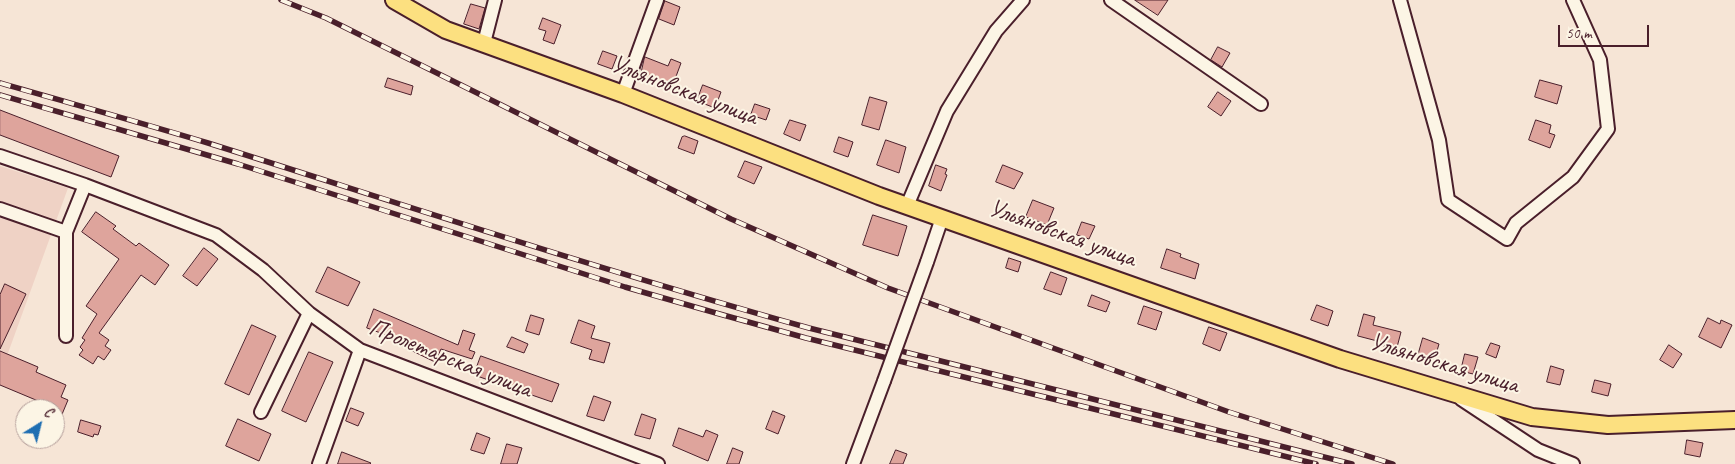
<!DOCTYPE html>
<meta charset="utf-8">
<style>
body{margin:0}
#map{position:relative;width:1735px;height:464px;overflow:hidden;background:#f6e5d6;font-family:Caveat,sans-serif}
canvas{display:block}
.north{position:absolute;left:15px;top:399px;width:50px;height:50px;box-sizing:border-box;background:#fcf5e5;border:1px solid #b59f9b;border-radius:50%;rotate:36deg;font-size:14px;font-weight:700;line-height:20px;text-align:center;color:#4a1f2b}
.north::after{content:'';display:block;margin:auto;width:18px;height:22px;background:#1f6fb2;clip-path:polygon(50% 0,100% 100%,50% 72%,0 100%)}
.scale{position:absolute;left:1558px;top:25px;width:91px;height:22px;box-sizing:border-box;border:2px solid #4a1f2b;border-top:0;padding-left:6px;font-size:15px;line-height:18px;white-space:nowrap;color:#4a1f2b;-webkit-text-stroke:4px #fcf5e5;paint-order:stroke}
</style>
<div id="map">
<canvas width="1735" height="464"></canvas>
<div class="north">С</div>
<div class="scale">50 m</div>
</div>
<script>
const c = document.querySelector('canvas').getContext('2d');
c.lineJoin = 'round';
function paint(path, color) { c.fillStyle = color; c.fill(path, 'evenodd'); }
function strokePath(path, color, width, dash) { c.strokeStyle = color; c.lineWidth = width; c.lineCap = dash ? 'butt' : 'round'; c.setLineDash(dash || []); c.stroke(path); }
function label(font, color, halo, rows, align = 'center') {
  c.font = font + ' Caveat,sans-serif'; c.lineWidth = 4; c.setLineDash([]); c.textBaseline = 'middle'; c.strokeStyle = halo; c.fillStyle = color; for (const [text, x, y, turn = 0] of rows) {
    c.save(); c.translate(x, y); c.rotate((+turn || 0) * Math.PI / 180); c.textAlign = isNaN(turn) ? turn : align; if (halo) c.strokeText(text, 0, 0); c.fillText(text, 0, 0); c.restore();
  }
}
paint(new Path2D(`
 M0 166 68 188 0 375Z`), '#efd2c5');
const building = new Path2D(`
 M1135 0H1168L1158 15Z
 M665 1 680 7 674 25 659 19Z
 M471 4 485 8 479 29 464 24Z
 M543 18 561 25 554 44 543 40 546 31 539 29Z
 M1218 47 1230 53 1222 67 1211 60Z
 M603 51 617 56 612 69 598 64Z
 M645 57 668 66 671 59 681 63 671 90 640 79Z
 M388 78 413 86 411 95 385 87Z
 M1540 80 1562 86 1557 104 1535 97Z
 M703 85 721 92 715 108 697 101Z
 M1218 92 1231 101 1221 116 1208 107Z
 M870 97 887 102 879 130 862 125Z
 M755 104 770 109 766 120 751 115Z
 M0 110 119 156 111 177 0 135Z
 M790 120 806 125 800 141 784 134Z
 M1536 120 1551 125 1549 133 1555 135 1550 148 1529 140Z
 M685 136 698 141 694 154 678 148 682 137Z
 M839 137 853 142 848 157 834 152Z
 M886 140 906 147 899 173 877 165Z
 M745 161 762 167 754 184 738 177Z
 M936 165 947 169 945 174 947 175 941 191 929 186Z
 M1003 165 1023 173 1014 189 996 182Z
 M1033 200 1054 208 1047 225 1026 217Z
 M96 212 116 226 113 229 136 246 139 243 169 265 155 285 141 275 99 333 109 340 105 346 111 350 104 360 98 356 93 364 79 355 83 350 80 347 85 340 82 338 97 314 86 306 119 259 82 232Z
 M873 215 907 226 898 256 863 245Z
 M1082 222 1095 226 1089 239 1077 235Z
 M204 248 218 259 197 286 183 276Z
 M1167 249 1181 254 1180 257 1199 264 1195 279 1161 268Z
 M1009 258 1021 262 1018 272 1006 268Z
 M328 267 360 282 348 306 316 292Z
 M1051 272 1067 278 1061 295 1044 289Z
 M5 284 26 294 0 349V295Z
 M1092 295 1110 302 1106 312 1088 306Z
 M1317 305 1333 311 1328 326 1311 320Z
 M1144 306 1162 312 1156 330 1138 324Z
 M374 309 458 345 463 330 475 334 469 350 475 352 472 359 441 349 435 362 396 343 397 339 367 328Z
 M1364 314 1375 317 1373 325 1401 332 1396 351 1384 347 1385 343 1358 336Z
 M531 315 544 319 539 335 526 331Z
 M1708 318 1720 324 1721 320 1732 325 1721 348 1699 337Z
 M579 320 595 326 591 338 610 343 604 363 589 359 592 350 571 343Z
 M252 325 276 336 249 395 225 384Z
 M1209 327 1227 333 1220 351 1203 344Z
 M512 337 528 344 524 353 507 347Z
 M1423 338 1439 344 1434 361 1418 356Z
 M1491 343 1500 346 1496 358 1486 354Z
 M1669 345 1682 354 1673 368 1660 360Z
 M0 351 38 367 36 372 66 385 61 397 68 400 55 431V408L0 385Z
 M309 352 333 362 306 422 282 411Z
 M1465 354 1478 357 1473 374 1461 371Z
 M481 356 559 384 552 402 474 375Z
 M1551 366 1564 370 1560 385 1547 382Z
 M1595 380 1611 384 1608 396 1592 392Z
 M594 396 611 402 604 421 587 416Z
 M351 408 364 413 358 426 346 421Z
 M773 411 785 416 778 434 766 429Z
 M642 414 656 419 650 439 635 435Z
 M238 419 271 434 259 461 226 446Z
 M81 420 101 426 98 435 94 434 93 437 78 432Z
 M679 428 703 437 706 430 718 435 708 461 673 446Z
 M477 433 490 438 484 454 471 450Z
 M1687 440 1703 443 1700 457 1685 454Z
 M507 444 522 448 517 464H501Z
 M733 448 743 452 739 464H727Z
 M896 450 907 454 903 464H890Z
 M342 452 371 463 370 464H338Z`);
paint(building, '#dea49c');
strokePath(building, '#4a1f2b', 1);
const minor = new Path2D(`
 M1111 0 1261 104
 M1400 0 1439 140 1448 200 1507 239 1516 223 1573 177 1608 129 1600 60 1573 0
 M484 43 495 0
 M623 94 657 0
 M0 156 85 185 216 235 263 270 309 313 360 350 658 464
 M907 206 947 111 996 31 1023 0
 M0 209 66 232
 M927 262 942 218
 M66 336V232L85 185
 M1461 399 1538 450 1573 464
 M261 412 309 313
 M319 464 360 350
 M853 464 884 381`);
const major = new Path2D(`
 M394 0 446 30 623 94 879 196 1340 359 1532 417 1608 425 1735 420`);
strokePath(minor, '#4a1f2b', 16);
strokePath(major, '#4a1f2b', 20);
strokePath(minor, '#fcf5e5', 12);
strokePath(major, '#fce080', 16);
const rail = new Path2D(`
 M281 0 326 18 731 219 888 288 1229 412 1393 464
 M0 83C69 103 139 122 208 143 408 206 607 272 809 328L1352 464
 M0 95 238 164 625 287 716 313 806 338 1316 464`);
strokePath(rail, '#4a1f2b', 5.5);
strokePath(rail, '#fcf5e5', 4, [11]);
const minorBridge = new Path2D(`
 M884 381 927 262`);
strokePath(minorBridge, '#4a1f2b', 16, []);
strokePath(minorBridge, '#fcf5e5', 12);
label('25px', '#4a1f2b', '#fcf5e5', [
 ["Ульяновская улица",684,91,21],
 ["Ульяновская улица",1062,234,20],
 ["Пролетарская улица",450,359,22],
 ["Ульяновская улица",1444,364,17]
]);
</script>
